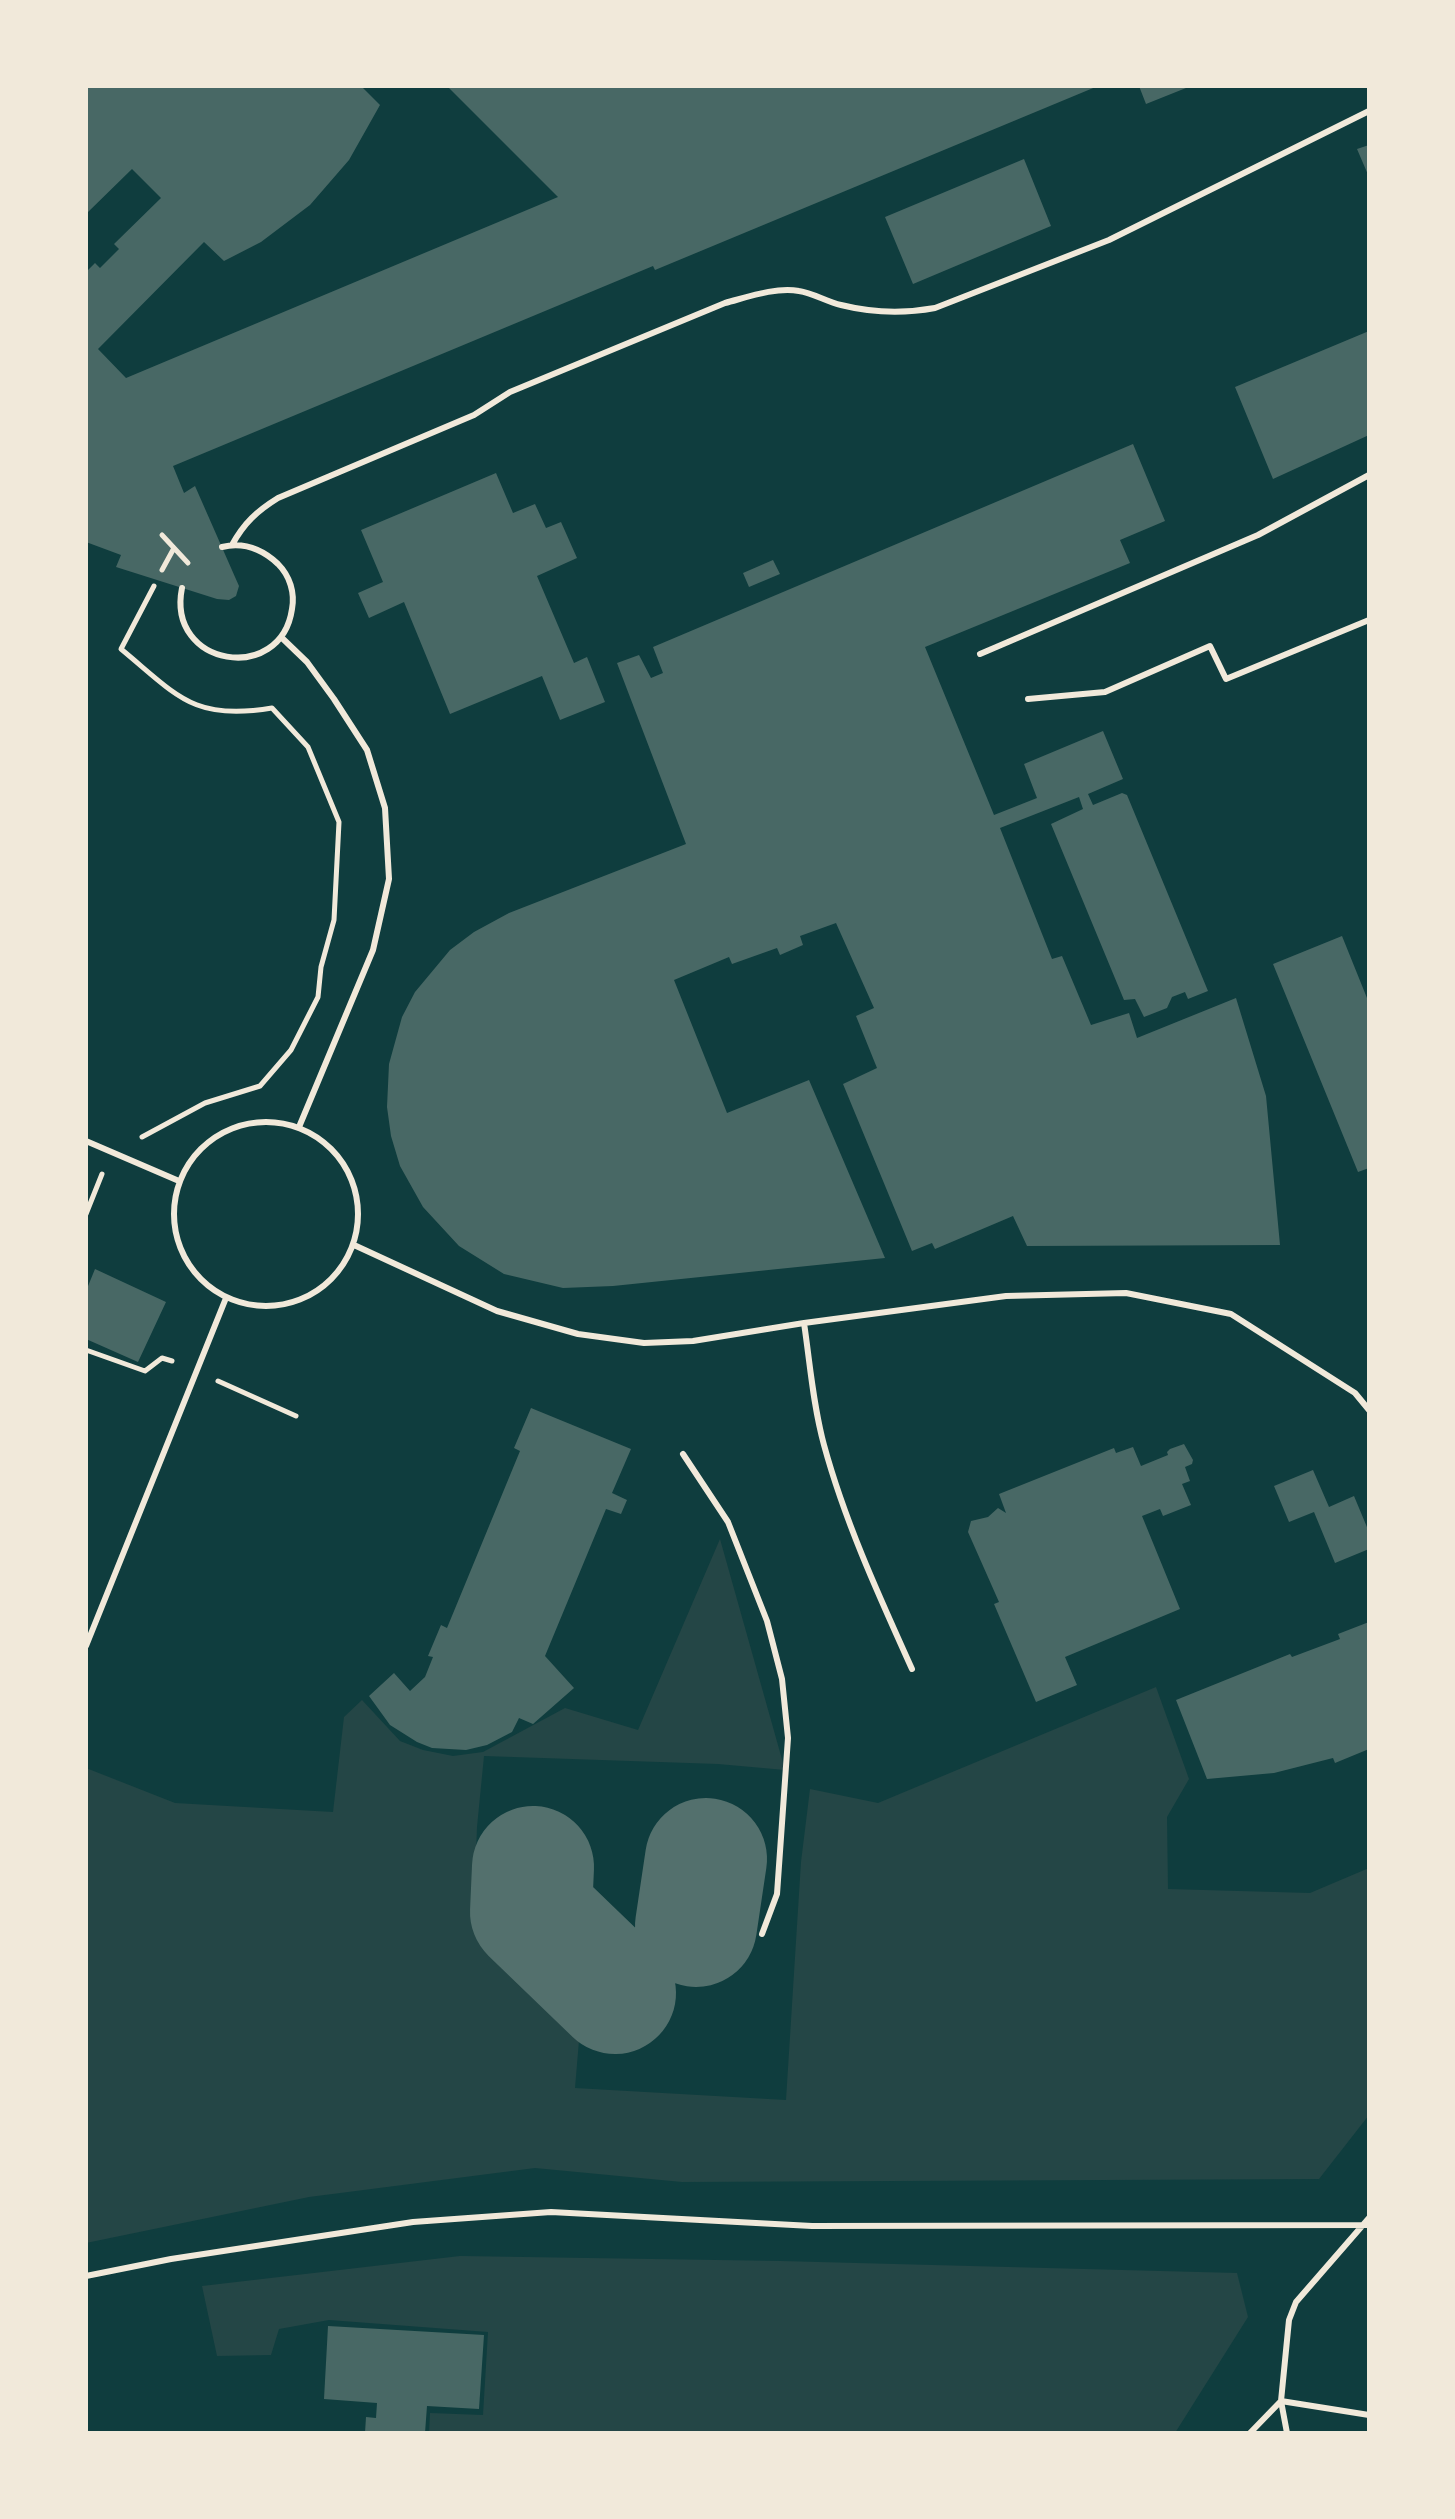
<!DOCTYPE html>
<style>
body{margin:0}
#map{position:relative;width:1455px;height:2519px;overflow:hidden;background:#0f3d3e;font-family:"Open Sans",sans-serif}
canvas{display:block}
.frame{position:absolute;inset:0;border:88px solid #f1e9da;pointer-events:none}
</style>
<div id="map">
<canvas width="1455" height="2519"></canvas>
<div class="frame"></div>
</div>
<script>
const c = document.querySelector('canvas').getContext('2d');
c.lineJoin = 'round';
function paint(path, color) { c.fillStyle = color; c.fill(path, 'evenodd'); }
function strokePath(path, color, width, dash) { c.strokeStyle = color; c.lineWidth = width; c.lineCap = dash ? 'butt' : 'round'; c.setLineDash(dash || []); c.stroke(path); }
paint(new Path2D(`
 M720 1539 785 1770 718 1764 484 1756 477 1827 474 1907 581 2017 575 2088 786 2100 801 1862 810 1789 878 1803 1156 1687 1189 1779 1167 1817 1168 1889 1310 1893 1369 1868V2115L1319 2179 682 2182 535 2168 309 2197 86 2243V1768L175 1803 333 1812 344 1717 362 1700 400 1741 423 1750 453 1756 483 1752 565 1708 638 1730Z
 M460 2256 781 2261 1237 2273 1248 2317 1175 2433H429L430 2413 483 2415 488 2332 329 2320 279 2329 271 2355 217 2356 202 2286Z`), '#244646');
strokePath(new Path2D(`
 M533 1867 531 1912 615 1993
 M696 1926 706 1859`), '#53706d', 122);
paint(new Path2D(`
 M86 86H361L380 105 349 160 310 205 261 242 224 261 204 242 98 349 126 378 558 197 447 86H1098L655 270 653 266 173 466 184 493 195 486 235 577 239 586 236 596 229 600 217 599 116 567 121 555 86 542V272L95 263 100 268 119 249 114 244 161 198 132 169 86 214Z
 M1139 86H1191L1146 104Z
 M1369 145V177L1357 149Z
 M1024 159 1051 226 913 284 885 217Z
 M1369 331V435L1273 479 1235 387Z
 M1133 444 1165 521 1120 540 1130 563 925 647 994 815 1037 798 1024 764 1103 731 1123 779 1088 794 1093 805 1122 793 1127 795 1208 991 1188 999 1185 992 1172 997 1167 1008 1144 1017 1135 999 1124 1000 1051 824 1083 809 1079 797 1000 828 1052 959 1062 956 1091 1025 1129 1013 1137 1038 1236 998 1266 1096 1280 1245 1027 1246 1013 1216 935 1249 932 1243 912 1251 843 1084 877 1068 856 1016 874 1008 836 923 800 936 803 945 780 955 777 948 732 964 729 957 674 980 727 1113 809 1080 885 1258 613 1286 563 1288 504 1274 459 1246 423 1207 400 1166 391 1136 387 1107 389 1064 402 1017 415 992 450 950 474 932 509 913 686 844 617 663 639 655 651 678 663 673 653 647Z
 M496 473 513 513 535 504 546 528 561 522 577 558 537 576 574 663 587 657 605 702 560 720 542 676 450 714 404 602 369 618 358 593 383 582 361 530Z
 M773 560 780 574 749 587 743 573Z
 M1342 936 1369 1003V1168L1358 1172 1273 964Z
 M95 1269 166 1302 138 1362 86 1339V1291Z
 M531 1408 631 1449 612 1493 627 1500 621 1514 606 1509 545 1656 574 1688 533 1724 519 1718 512 1732 487 1745 466 1750 432 1748 417 1742 390 1725 369 1696 394 1673 410 1691 425 1677 433 1657 428 1656 441 1625 447 1628 520 1451 514 1448Z
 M1184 1444 1193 1460 1192 1464 1185 1467 1190 1481 1182 1484 1191 1505 1163 1516 1160 1509 1142 1516 1180 1609 1065 1657 1077 1685 1036 1702 994 1604 999 1602 968 1532 971 1521 988 1517 998 1508 1006 1513 999 1494 1114 1448 1116 1453 1133 1447 1141 1466 1168 1455 1167 1452 1170 1449Z
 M1313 1470 1329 1507 1354 1496 1369 1532V1549L1335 1563 1314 1512 1289 1522 1274 1486Z
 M1369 1622V1749L1335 1763 1333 1758 1274 1773 1207 1779 1176 1700 1290 1654 1292 1657 1340 1639 1338 1634Z
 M328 2326 484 2335 479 2409 427 2406 425 2433H365L366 2417 376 2418 377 2403 324 2399Z`), '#486865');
strokePath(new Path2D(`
 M162 535 188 563
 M162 570 174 548
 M142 1137 205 1103 260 1086 291 1050 318 997 321 967 334 920 339 822 308 747 272 708C193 721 178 696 121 649L154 586
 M86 1214 102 1174
 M86 1350 145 1371 162 1358 172 1361
 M218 1381 296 1416`), '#f1e9da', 5);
strokePath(new Path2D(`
 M232 545C244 523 257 511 278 498L474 415 510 392 725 303C748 297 775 287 799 291 813 293 827 302 841 305 873 313 902 314 935 308L1109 240 1369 111
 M182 588C166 667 281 685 292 609 295 593 290 576 278 564 262 549 243 542 222 547
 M281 637 307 662 334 699 367 750 385 808 389 879 373 950 299 1127
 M980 654 1258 535 1369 475
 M1028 699 1105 692 1210 646 1226 679 1369 620
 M174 1214a92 92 0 1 1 184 0a92 92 0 1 1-184 0Z
 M86 1141 179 1181
 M354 1245 497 1311 578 1334 644 1343 693 1341 804 1323 1006 1296 1126 1293 1231 1314 1355 1393 1369 1410
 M804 1323C810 1363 813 1405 824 1445 845 1522 879 1596 912 1669
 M683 1454 728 1522 767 1621 782 1679 788 1738 777 1894 762 1934
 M86 1646 226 1298
 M86 2276 171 2259 413 2222 551 2212 812 2226 1369 2225
 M1250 2433 1281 2401 1369 2415
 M1287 2433 1281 2401 1289 2320 1296 2302 1369 2218`), '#f1e9da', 6);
</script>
